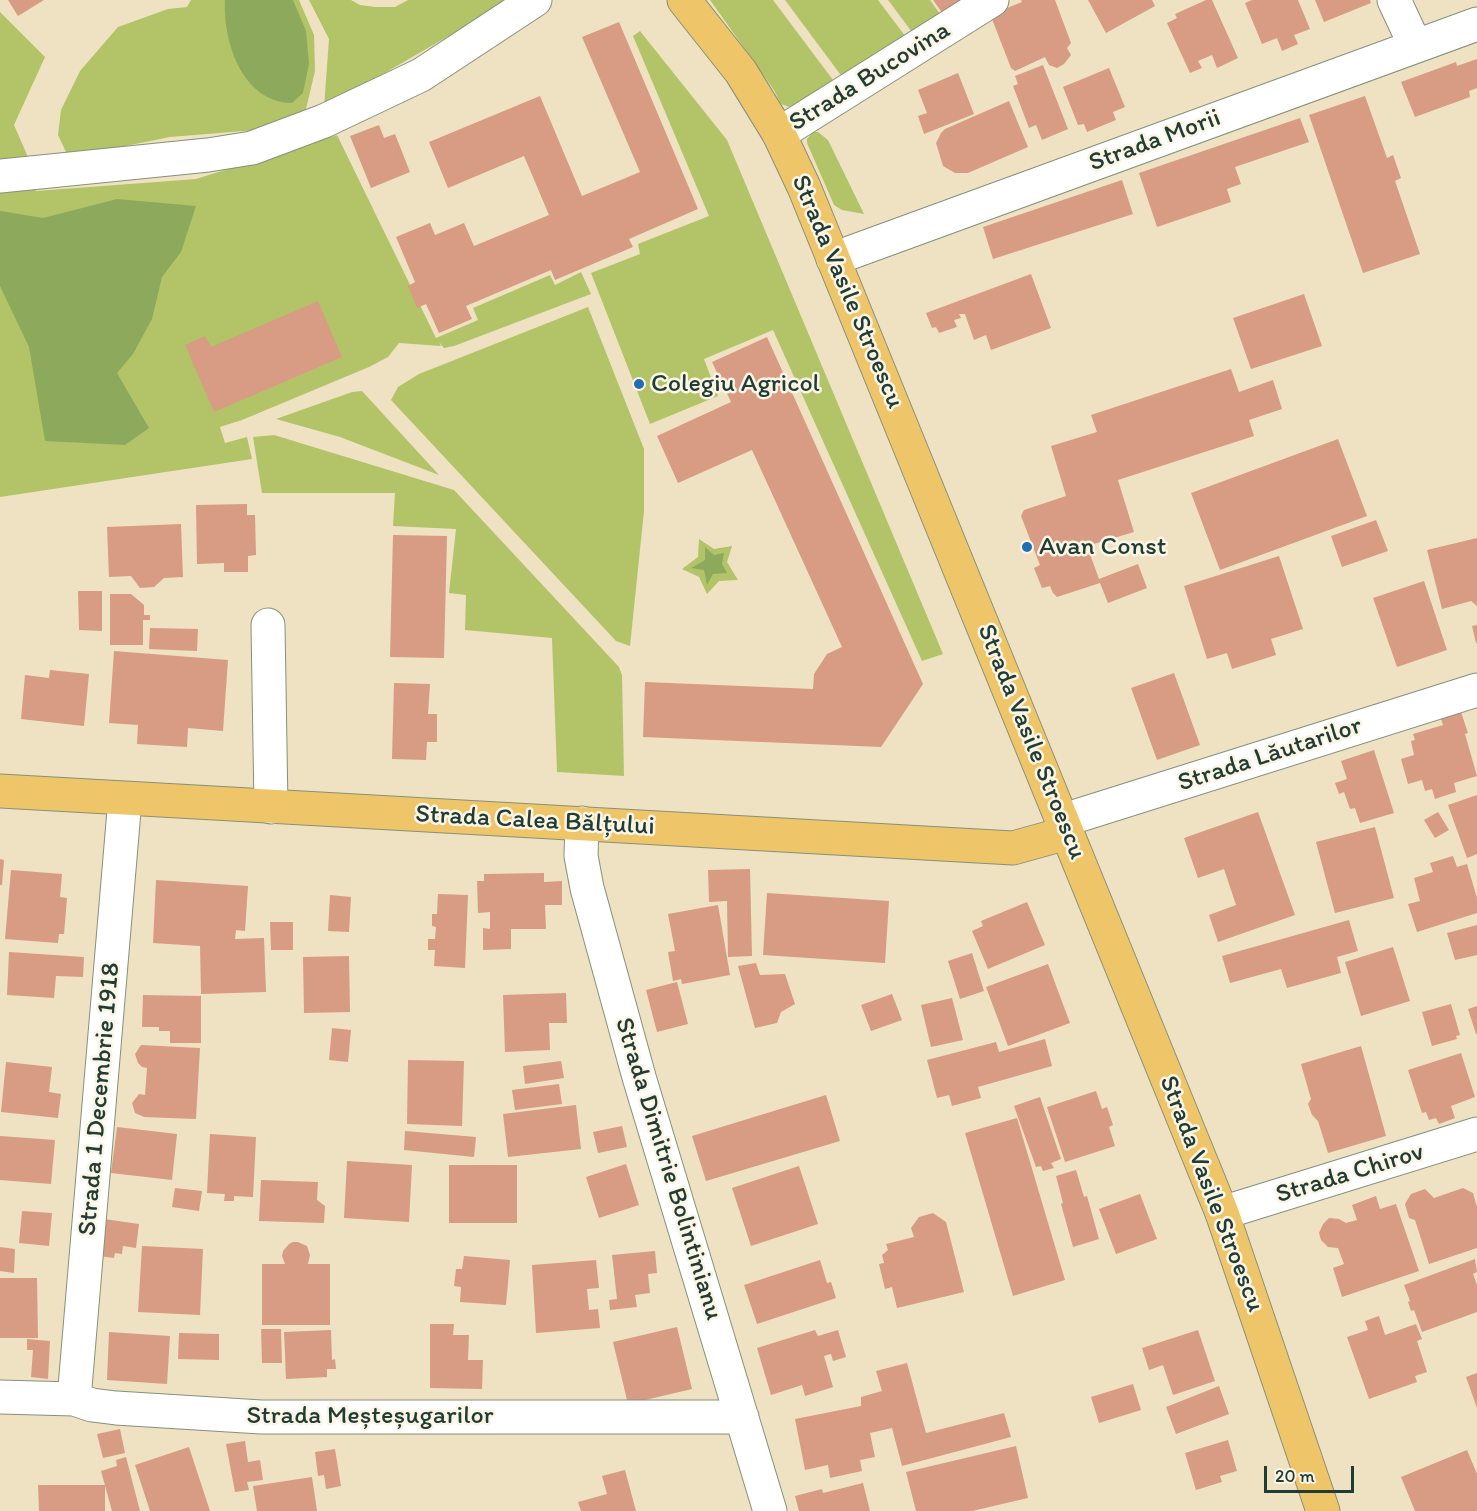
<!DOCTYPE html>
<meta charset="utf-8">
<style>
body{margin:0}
#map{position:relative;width:1477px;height:1511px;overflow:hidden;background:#eee2c2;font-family:Itim,sans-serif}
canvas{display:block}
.scale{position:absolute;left:1264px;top:1466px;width:90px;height:27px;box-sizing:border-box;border:3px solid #1f3d34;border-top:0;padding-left:8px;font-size:18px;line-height:21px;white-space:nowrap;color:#1f3d34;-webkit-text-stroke:4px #fcf5e5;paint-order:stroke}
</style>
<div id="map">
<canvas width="1477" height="1511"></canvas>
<div class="scale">20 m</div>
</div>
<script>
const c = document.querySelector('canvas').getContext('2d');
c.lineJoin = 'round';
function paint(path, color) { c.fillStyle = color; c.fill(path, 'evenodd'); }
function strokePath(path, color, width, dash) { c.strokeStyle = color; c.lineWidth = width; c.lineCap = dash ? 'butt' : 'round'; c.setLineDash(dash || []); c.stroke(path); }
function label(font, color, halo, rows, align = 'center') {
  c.font = font + ' Itim,sans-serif'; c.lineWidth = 5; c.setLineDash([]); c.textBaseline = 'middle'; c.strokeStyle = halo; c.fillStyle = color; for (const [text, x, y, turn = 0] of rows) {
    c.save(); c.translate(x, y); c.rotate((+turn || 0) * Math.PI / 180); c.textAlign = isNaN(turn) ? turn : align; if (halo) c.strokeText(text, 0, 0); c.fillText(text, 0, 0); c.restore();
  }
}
paint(new Path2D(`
 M191 0H299L314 35 315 71 305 113 256 130 170 137 81 155 66 152 58 135 61 110 80 71 118 27 168 9 187 7Z
 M309 0H351L360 5 375 7H395L408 0H511L324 108 329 39Z
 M710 0H773L836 84 795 109 781 104 774 90Z
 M785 0H878L909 41 843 78Z
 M888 0H930L942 17 915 36Z
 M0 12 45 57 14 125 28 157 36 191 196 179 337 135 436 338 478 320 473 308 550 275 555 285 581 272 591 294 454 346 444 348 439 342 441 346 399 343 388 357 369 367 242 420 220 427 225 443 247 437 252 459 0 497Z
 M640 31 727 140 943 654 922 661 773 330 704 359 718 396 650 424 591 273 640 254 638 244 709 216 633 36Z
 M813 132H818L828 140 864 214 842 210 834 205 807 143V139Z
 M588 307 644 449V511L630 646 616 641 391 400 398 387 419 374Z
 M362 391 439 475 340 437 276 419 352 392Z
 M274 435 454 490 619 667 622 675 624 776 557 772 552 638 465 630 466 595 449 593 456 529 393 526 395 493H262L253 437Z
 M699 539 714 549 732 546 727 562 738 580 719 581 707 594 699 577 682 569 698 557Z`), '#b2c467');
paint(new Path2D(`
 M225 0H293L306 31 309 64 303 93 292 103C242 102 223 42 225 0Z
 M117 199 196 206 181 252 162 277 152 319 133 354 117 373 149 428 125 445 45 441 29 347 0 286V211L43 218Z
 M705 547 714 555 724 553 722 564 727 573 713 574 707 585 704 570 691 568 705 560Z`), '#8daa5c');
paint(new Path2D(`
 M8 0H44L18 16Z
 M933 0H971L946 18Z
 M1021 0H1055L1071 43 1067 48 1071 55 1064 64 1057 68 1049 65 1045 57 1015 71 1011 68 992 19 995 13 1022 2Z
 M1088 0H1152L1155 6 1106 33Z
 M1206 0H1212L1238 58 1217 68 1212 55 1198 61 1202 68 1190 73 1167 23 1177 18 1175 14Z
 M1252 0H1298L1310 29 1294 35 1298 44 1282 51 1277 38 1262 44 1245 3Z
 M1315 0H1370L1371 3 1324 22Z
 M619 22 698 209 629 239 633 247 555 280 551 270 466 306 472 319 439 333 426 304 417 308 408 286 415 282 396 237 430 223 435 235 464 223 474 246 549 215 524 156 448 188 429 142 540 96 582 196 640 172 582 37Z
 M1477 59V88L1469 91 1470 97 1415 117 1401 82 1456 62 1457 66Z
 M1043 65 1068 129 1042 140 1036 125 1029 128 1013 86 1018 84 1015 76Z
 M1109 68 1125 107 1113 112 1116 120 1087 132 1084 124 1078 125 1063 87Z
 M958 73 974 114 924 134 918 116 927 113 918 90Z
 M1365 96 1387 158 1393 155 1401 178 1395 181 1420 254 1363 273 1309 115Z
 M1009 101 1028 147 968 173H955L943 166 936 143 941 133 945 129Z
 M1300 118 1309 142 1235 167 1241 184 1227 189 1231 202 1157 227 1139 173Z
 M379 125 384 138 395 134 410 172 371 188 350 136Z
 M1122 180 1133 214 993 259 983 227Z
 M1031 274 1051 328 991 350 986 335 974 340 965 314H959L961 318 954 320 957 327 939 333 936 327 932 328 926 313Z
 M1304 294 1322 346 1251 369 1233 318Z
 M318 301 342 357 214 412 185 345 205 336 211 347Z
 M767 337 923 684 881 747 643 737 645 682 813 689 814 674 827 654 842 647 752 450 678 483 657 436 731 402 712 362Z
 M1231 369 1239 392 1273 380 1282 409 1249 420 1254 436 1118 480 1134 532 1087 546 1099 579 1138 564 1147 588 1108 603 1100 583 1057 597 1053 593 1050 586 1042 588 1034 568 1040 565 1021 516 1024 510 1066 496 1051 446 1097 432 1091 415Z
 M1338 439 1367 516 1220 570 1191 493Z
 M247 504V515H255L256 555 248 556V572H224V563L197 564 196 505Z
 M1376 520 1388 551 1342 567 1331 536Z
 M181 524 183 577 164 578 154 587 140 588 131 576 109 577 107 527Z
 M393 535 447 536 444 658 390 657Z
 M1477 538V606L1471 601 1442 609 1427 550Z
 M1279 556 1303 629 1271 639 1276 655 1232 669 1227 653 1207 659 1184 586Z
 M1424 581 1447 650 1397 667 1373 598Z
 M78 591H102V631L79 630Z
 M110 594H131L144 605V615H150V620H143V645H110Z
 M1477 625V643H1476L1472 626Z
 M150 628 198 629 197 651 149 649Z
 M114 651 228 660 223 731 188 728 187 747 137 744 138 725 109 723Z
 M50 670 89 674 84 726 21 719 25 675 49 678Z
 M1174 673 1200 745 1157 760 1131 688Z
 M394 683 430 684 428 714H437V742H427L426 760 392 759Z
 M1460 709 1468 733 1465 734 1477 776 1454 783 1456 792 1435 799 1432 789 1425 791 1422 780 1408 784 1401 759 1414 755 1411 741 1415 740 1413 734 1443 725 1440 716Z
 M1374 750 1394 813 1360 823 1355 808 1350 809 1344 792 1339 794 1335 783 1347 779 1341 761Z
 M1477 795V854L1467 858 1448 805Z
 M1258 812 1295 915 1218 942 1209 915 1236 905 1224 869 1198 878 1184 838Z
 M1438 812 1449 830 1435 838 1424 820Z
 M1375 827 1394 898 1335 913 1316 842Z
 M1453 856 1457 867 1467 864 1477 898V913L1417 932 1408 904 1420 901 1414 878 1433 872 1430 863Z
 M0 859 4 860 2 885H0Z
 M750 869 752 956 728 957 727 901 709 902 708 870Z
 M11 870 62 874 60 897 67 898 64 934H59L58 943 5 939Z
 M544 873V882L562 881V905H545L546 929H511V949L483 950V928L490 929V912L478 913 477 881H484V874Z
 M156 880 248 886 245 931 236 930 235 939 264 938 266 992 201 994 200 946 153 943Z
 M767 893 889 901 885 963 763 955Z
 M438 894 468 895 465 968 434 966 435 950H428V939H435L436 927 432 926V914H437Z
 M330 895 351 897 349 932 328 931Z
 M1027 902 1045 945 988 969 972 931 983 926 981 921Z
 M718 905 730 975 682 984 681 979 673 981 668 952 675 951 668 914Z
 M1349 920 1358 951 1337 957 1341 973 1287 988 1281 969 1230 983 1222 956Z
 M270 922H293V950H271Z
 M1477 925V955L1455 960 1447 933Z
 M1393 947 1410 1001 1361 1016 1345 962Z
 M9 952 84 957 83 977 56 976 54 998 7 995Z
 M972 953 984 991 960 999 948 961Z
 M349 956 350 1012 304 1013 303 957Z
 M756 963 760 975 785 974 795 1004 781 1012 777 1023 755 1028 738 966Z
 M1048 964 1070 1023 1008 1046 986 987Z
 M677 982 688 1024 657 1032 646 990Z
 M566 993 567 1023H549L550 1050 505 1052 503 995Z
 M892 994 902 1020 871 1031 861 1005Z
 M143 995 201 996V1043H170V1031H159V1027H142Z
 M952 998 963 1040 931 1047 921 1005Z
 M1451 1004 1460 1035 1456 1036 1457 1039 1432 1046 1422 1012Z
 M1477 1006V1034H1476L1468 1009Z
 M332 1028 351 1030 348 1062 329 1060Z
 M1045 1039 1052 1066 978 1087 981 1098 952 1106 949 1095 937 1098 927 1060 996 1042 999 1052Z
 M141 1045 200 1048 196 1119 144 1117 135 1113 132 1103 139 1094 145 1095 147 1068 142 1067 138 1063 135 1054Z
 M1361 1046 1386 1136 1328 1153 1318 1121 1312 1115 1308 1104 1311 1099 1301 1064Z
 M1461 1053 1475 1097 1451 1106 1455 1118 1439 1124 1436 1118 1429 1120 1426 1112 1422 1113 1408 1070Z
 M408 1060 464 1061 462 1126 407 1124Z
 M561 1061 564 1078 525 1084 523 1066Z
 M6 1062 52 1067 49 1092 61 1094 58 1118 1 1112Z
 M559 1084 562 1104 515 1110 512 1090Z
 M1096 1091 1102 1109 1107 1107 1113 1125 1109 1127 1115 1146 1065 1162 1047 1107Z
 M826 1095 840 1141 706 1181 692 1136Z
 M1040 1097 1061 1159 1051 1163 1054 1168 1043 1171 1041 1166 1036 1167 1014 1106Z
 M576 1105 581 1149 508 1157 503 1114Z
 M1017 1118 1065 1280 1013 1296 965 1133Z
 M622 1126 627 1147 598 1153 593 1132Z
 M117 1127 177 1134 172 1180 111 1173Z
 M405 1131 476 1137 474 1157 404 1150Z
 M210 1134 256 1137 253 1197 234 1196V1201H224L225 1194 207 1193Z
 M0 1136 55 1140 51 1184 0 1180Z
 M347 1161 412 1165 409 1222 344 1218Z
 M626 1164 639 1205 599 1218 586 1177Z
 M449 1165H517V1223H449Z
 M799 1166 818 1224 751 1246 732 1188Z
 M1076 1170 1084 1197 1087 1196 1099 1239 1073 1247 1061 1204 1063 1203 1056 1176Z
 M261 1180 318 1182 317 1200 325 1206 324 1223 259 1221Z
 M175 1188 202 1191 199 1211 172 1207Z
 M1463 1188 1473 1193 1477 1207V1248L1429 1264 1415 1220 1409 1218 1405 1204 1411 1194 1425 1189 1434 1198Z
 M1140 1194 1157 1239 1116 1254 1099 1209Z
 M1376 1196 1380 1209 1396 1204 1419 1271 1342 1297 1333 1268 1344 1264 1338 1248 1328 1247 1321 1240 1319 1233 1323 1224 1329 1218 1339 1219 1346 1223 1357 1220 1352 1205Z
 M22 1211 52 1213 49 1246 19 1243Z
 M933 1213 946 1222 964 1292 897 1308 892 1287 885 1289 879 1264 884 1263 882 1255 888 1250 886 1244 914 1237 911 1228 919 1217Z
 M104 1219 139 1224 136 1248 123 1246 122 1254 115 1253 114 1258 99 1256Z
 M293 1242H298L307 1246 310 1255 308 1264H330V1325H262V1264H285L282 1256 283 1251 289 1244Z
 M142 1246 203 1249 200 1315 138 1312Z
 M0 1247 15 1249 14 1273 0 1271Z
 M655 1251 657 1273 648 1274 650 1293 635 1295 637 1307 610 1310 609 1300 617 1299 612 1255Z
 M464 1256 510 1260 506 1305 460 1302 461 1287 454 1286 456 1269H462Z
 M1475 1259 1477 1272 1473 1274 1477 1285V1312L1422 1332 1414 1310 1411 1311 1408 1302 1410 1301 1404 1285Z
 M596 1260 599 1288 587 1289 589 1310 598 1309 600 1328 536 1333 532 1265Z
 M820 1260 827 1283 831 1282 836 1298 757 1324 744 1285Z
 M0 1278H37L38 1338H0Z
 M1379 1316 1385 1335 1416 1324 1422 1339 1417 1341 1427 1372 1415 1376 1417 1382 1369 1399 1347 1337 1368 1330 1365 1321Z
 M430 1324H454L453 1335H469L468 1360H483L482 1389 430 1388Z
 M677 1327 692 1389 628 1404 613 1342Z
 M261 1329H281L282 1363H262Z
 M331 1330 332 1360 335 1359 336 1369H327V1377L286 1379 284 1332Z
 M815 1330 818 1336 838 1330 846 1357 833 1361 831 1354 824 1356 833 1387 805 1396 802 1385 771 1395 757 1348Z
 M1198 1330 1215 1381 1173 1395 1163 1365 1149 1370 1142 1348Z
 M109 1332 170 1336 167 1384 107 1380Z
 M179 1333 219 1334V1360L178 1359Z
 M27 1339 50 1341 48 1379 31 1377 33 1350H27Z
 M907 1363 926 1433 1004 1413 1011 1437 902 1466 892 1428 870 1433 875 1457 860 1460 862 1471 830 1478 828 1465 805 1470 795 1419 861 1406V1397L882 1391 876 1371Z
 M1477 1373V1408L1466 1377Z
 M1133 1384 1141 1410 1099 1423 1091 1397Z
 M1219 1386 1229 1414 1176 1434 1166 1407Z
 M120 1429 125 1453 103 1458 97 1434Z
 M1228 1440 1237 1471 1220 1476 1222 1482 1196 1490 1185 1453Z
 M245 1441 248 1462 260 1460 263 1480 247 1482 249 1490 235 1492 226 1444Z
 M1016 1446 1028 1498 972 1511H916L906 1472Z
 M189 1447 210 1511H150L135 1465Z
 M335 1449 341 1486 326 1489 324 1475 318 1476 315 1452Z
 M1467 1450 1477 1474V1511H1415L1401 1477Z
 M126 1457 140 1511H112L101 1471 117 1466 116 1460Z
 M625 1470 636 1511H581L578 1502 607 1494 602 1476Z
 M312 1477 317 1511H257L253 1486Z
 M863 1483 870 1511H799L795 1496 822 1489 823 1493Z
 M38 1485H105V1511H39Z`), '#d79c83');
const minor = new Path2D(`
 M1394 0 1415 45
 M779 134 992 0
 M0 176 208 155 252 148 324 121 421 75 535 0
 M833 259 1477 24
 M268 625 271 807
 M1064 820 1477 690
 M582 823 581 856 587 888 639 1077 770 1511
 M1222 1213 1477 1134
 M0 1397 74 1399 92 1405 116 1408 261 1417H742
 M74 1399 125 799`);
const major = new Path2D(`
 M684 0 741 72 779 134 804 187 1222 1213 1323 1511
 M0 791 1013 848 1067 833`);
strokePath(minor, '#86907b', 35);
strokePath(major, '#86907b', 35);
strokePath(minor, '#fff', 33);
strokePath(major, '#eec569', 33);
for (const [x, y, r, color] of [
 [639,384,6,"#1f6fb2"],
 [1027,547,6,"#1f6fb2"]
]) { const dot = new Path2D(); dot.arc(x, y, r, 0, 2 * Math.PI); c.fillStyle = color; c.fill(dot); strokePath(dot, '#fcf5e5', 2); }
label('26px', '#1f3d34', '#fcf5e5', [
 ["Strada Bucovina",870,77,-32],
 ["Strada Morii",1155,141,-20],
 ["Strada Vasile Stroescu",847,292,67],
 ["Strada Vasile Stroescu",1031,742,68],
 ["Strada Lăutarilor",1270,755,-18],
 ["Strada Calea Bălțului",535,821,3],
 ["Strada 1 Decembrie 1918",100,1099,-85],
 ["Strada Dimitrie Bolintinianu",668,1169,73],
 ["Strada Chirov",1350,1174,-17],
 ["Strada Vasile Stroescu",1211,1194,69],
 ["Strada Meșteșugarilor",370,1416]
]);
label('26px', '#1f3d34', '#fcf5e5', [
 ["Colegiu Agricol",651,384],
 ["Avan Const",1039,547]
], 'left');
</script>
